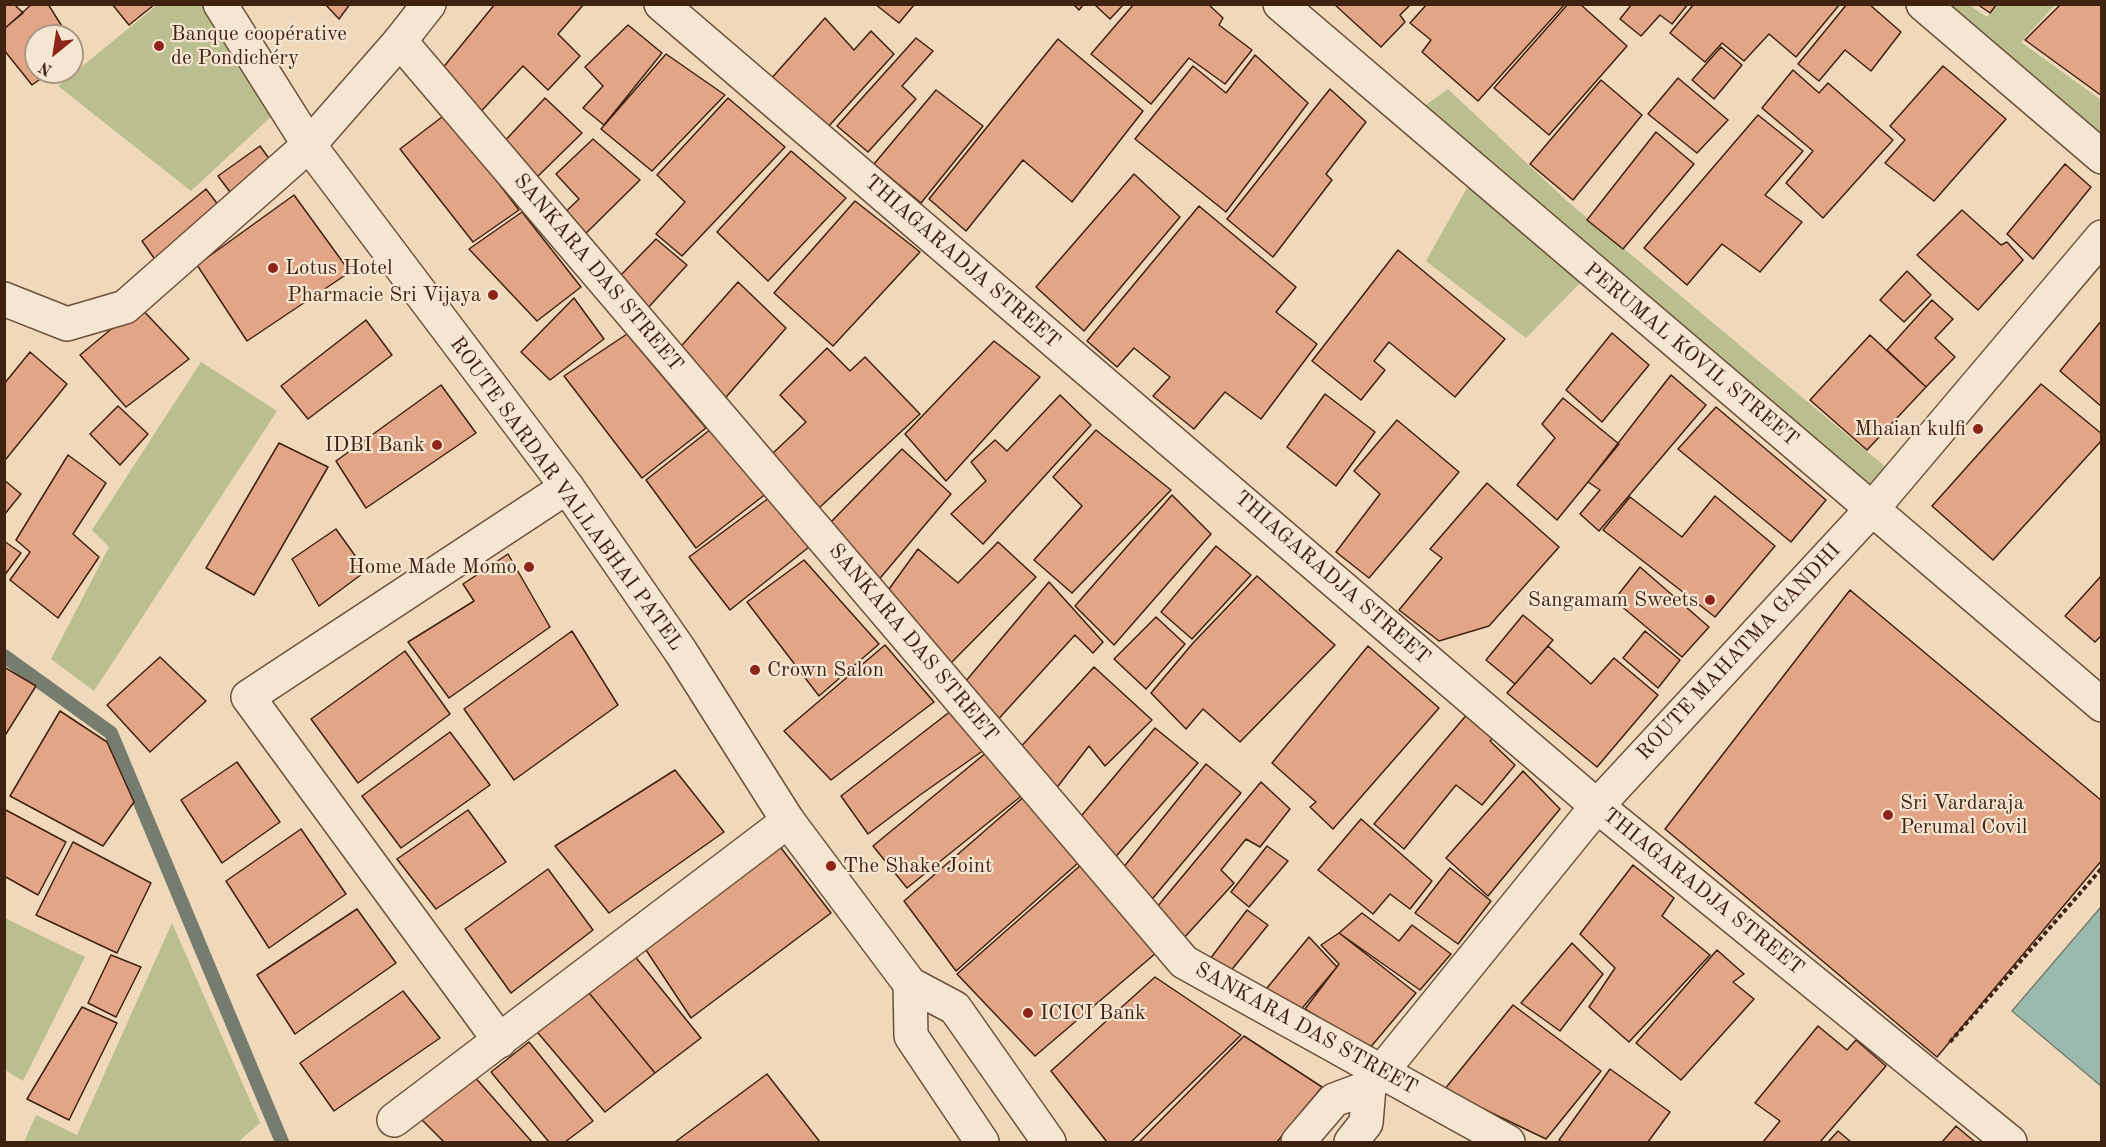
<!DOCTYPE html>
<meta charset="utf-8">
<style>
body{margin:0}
#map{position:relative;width:2106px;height:1147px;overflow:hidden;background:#f0d9ba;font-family:"Old Standard TT",serif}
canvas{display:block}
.frame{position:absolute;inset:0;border:6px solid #402210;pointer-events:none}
.north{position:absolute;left:24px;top:24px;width:60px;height:60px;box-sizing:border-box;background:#f5e6d2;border:2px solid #ad9884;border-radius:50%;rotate:210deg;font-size:16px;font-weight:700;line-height:24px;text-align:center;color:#402210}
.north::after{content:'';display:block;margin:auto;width:21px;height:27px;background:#8f2418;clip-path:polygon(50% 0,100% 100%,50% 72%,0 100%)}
</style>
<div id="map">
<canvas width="2106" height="1147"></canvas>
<div class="frame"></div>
<div class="north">N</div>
</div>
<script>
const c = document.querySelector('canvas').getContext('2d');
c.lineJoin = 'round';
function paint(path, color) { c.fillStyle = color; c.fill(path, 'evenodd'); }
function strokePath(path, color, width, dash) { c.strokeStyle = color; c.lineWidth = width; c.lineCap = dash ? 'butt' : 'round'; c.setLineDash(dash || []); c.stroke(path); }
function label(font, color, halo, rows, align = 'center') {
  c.font = font + ' "Old Standard TT",serif'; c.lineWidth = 4.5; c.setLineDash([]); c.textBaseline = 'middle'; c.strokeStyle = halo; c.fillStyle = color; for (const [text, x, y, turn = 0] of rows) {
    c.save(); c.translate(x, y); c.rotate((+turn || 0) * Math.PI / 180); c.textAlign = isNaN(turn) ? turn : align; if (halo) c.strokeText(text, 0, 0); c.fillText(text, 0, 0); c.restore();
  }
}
paint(new Path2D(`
 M157 5H209L275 113 191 191 58 86Z
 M1933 5H1969L1987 17 1998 5H2055L2021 42 2101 100V149Z
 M1448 89 1567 201 1894 474 1869 497 1416 112Z
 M1473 177 1588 275 1526 338 1426 261Z
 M201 362 277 411 94 691 51 659 109 547 92 530Z
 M5 918 85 957 23 1081 5 1070Z
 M172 923 260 1123 238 1142H24L36 1115 77 1135Z`), '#bbbf8f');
const water = new Path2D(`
 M2101 907V1086L2012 1011Z`);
paint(water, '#9abaad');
strokePath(water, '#767d6e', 1.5);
strokePath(new Path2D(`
 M4 656 111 733 282 1142`), '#767d6e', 14);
const building = new Path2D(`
 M4 4H14L23 13 4 29Z
 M32 4H48L68 36H36V72H50L32 85 4 50V29Z
 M112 4H155L129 25Z
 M325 4H350L339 19Z
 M495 4H584L558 34 580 56 548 90 523 66 474 119 437 75Z
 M875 4H914V5L899 23Z
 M1073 4H1084L1079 10Z
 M1094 4H1124L1110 19Z
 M1134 4H1208L1223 18 1219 25 1252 50 1225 84 1189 58 1151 104 1091 54Z
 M1334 4H1411L1400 15 1405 22 1381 47Z
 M1427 4H1565L1478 101 1422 52 1431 40 1410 23Z
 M1568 4H1580L1627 46 1549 135 1494 88Z
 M1632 4H1688L1672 24 1660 15 1641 36 1620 19Z
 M1694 4H1840L1796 57 1769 34 1744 61 1722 43 1705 62 1670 33Z
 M1847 4H1869L1901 32 1871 71 1845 50 1819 81 1798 64Z
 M1977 4H1997L1990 13Z
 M2061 4H2102V96L2025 40Z
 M825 18 854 50 871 31 894 54 828 127 770 80Z
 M628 25 662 53 604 125 583 108 603 86 585 67Z
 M916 38 933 51 902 86 916 99 868 152 837 126Z
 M1058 39 1143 111 1072 202 1023 160 966 231 929 199Z
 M72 42 78 51 72 55Z
 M1721 47 1742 65 1714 99 1692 80Z
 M666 54 725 95 652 171 601 129Z
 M1255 55 1308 103 1226 212 1135 139 1193 66 1226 93Z
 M1943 66 2006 119 1934 201 1885 163 1905 140 1890 126Z
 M1793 70 1819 93 1828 83 1893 140 1823 218 1786 183 1813 151 1762 108Z
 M1678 78 1728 120 1697 153 1648 114Z
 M1601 80 1642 115 1573 200 1530 164Z
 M1330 89 1366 122 1326 174 1332 180 1273 257 1227 219Z
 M936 90 983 126 921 203 874 164Z
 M545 98 582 133 533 181 500 146Z
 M728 98 785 147 682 256 656 234 685 202 657 175Z
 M446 114 519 210 473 242 400 149Z
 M1758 115 1803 151 1765 195 1802 222 1760 272 1722 244 1687 285 1644 248Z
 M1656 132 1694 164 1623 249 1587 220Z
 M593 139 640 180 576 243 558 219 579 199 556 174Z
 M260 146 278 171 239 204 218 176Z
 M791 151 846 198 768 281 717 232Z
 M2065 164 2091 187 2033 259 2007 234Z
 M1134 174 1180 217 1084 331 1036 287Z
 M206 189 226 215 161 268 142 241Z
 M294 195 350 272 247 341 197 265Z
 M855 201 920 252 833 346 774 293Z
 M1199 206 1296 287 1276 312 1317 344 1261 419 1225 392 1194 429 1153 396 1170 377 1134 348 1117 367 1087 341Z
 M1962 210 2001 245 2007 242 2023 260 1978 310 1917 255Z
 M522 212 581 287 537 321 469 249Z
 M656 239 687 265 646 310 617 279Z
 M1398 250 1505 339 1455 397 1389 342 1374 361 1385 370 1361 400 1312 361Z
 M1907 271 1931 295 1904 322 1880 300Z
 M738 282 786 328 721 403 676 352Z
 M574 298 604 339 550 380 521 352Z
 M1932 300 1953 319 1935 338 1955 357 1926 387 1887 350Z
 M139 306 189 359 126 407 80 355Z
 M366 320 392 355 308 419 281 386Z
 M2102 320V407L2060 371Z
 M1612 333 1649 365 1602 422 1566 390Z
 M627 334 706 428 642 478 564 376Z
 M1870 335 1926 387 1867 450 1810 400Z
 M994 341 1040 377 946 481 905 434Z
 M827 348 850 371 865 357 920 414 819 508 773 453 806 422 780 395Z
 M30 352 67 384 6 459 4 457V384Z
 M1671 375 1706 405 1599 531 1580 514 1600 490 1588 482Z
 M2041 384 2102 434V440L1993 560 1932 506Z
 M441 385 476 433 366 508 336 461Z
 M1325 394 1375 432 1336 486 1287 447Z
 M1060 395 1091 425 983 544 951 514 986 481 971 462 995 440 1007 451Z
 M1563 398 1619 444 1557 520 1517 485 1555 438 1542 424Z
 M118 406 148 434 120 465 90 434Z
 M1716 407 1826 500 1791 542 1678 449Z
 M1397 420 1459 472 1369 578 1336 552 1380 494 1354 471Z
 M711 429 767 493 696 548 646 480Z
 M1096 430 1171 490 1072 593 1034 560 1082 506 1053 477Z
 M279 443 328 467 254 595 206 568Z
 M902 449 951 494 876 583 830 523Z
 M68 455 106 483 73 534 99 557 58 618 10 580 30 552 16 540Z
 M4 480 21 494 4 515Z
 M1487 483 1559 547 1489 626 1439 641 1399 610 1442 558 1430 549Z
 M777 492 819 539 730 610 689 557Z
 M1172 495 1211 534 1114 645 1075 606Z
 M1715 496 1775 546 1715 617 1603 530 1630 497 1682 537Z
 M336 529 366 571 319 606 292 559Z
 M4 541 21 553 4 576Z
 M998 542 1036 577 947 667 884 596 918 549 958 583Z
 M1216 546 1251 575 1192 639 1161 612Z
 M508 554 550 627 449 698 408 642 474 601 463 584Z
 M804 560 879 644 819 696 747 602Z
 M1640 567 1709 627 1682 657 1614 600Z
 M2102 575V635L2095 642 2065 616Z
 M1257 576 1335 645 1240 742 1203 709 1186 729 1151 693 1193 643Z
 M1049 582 1103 642 1093 653 1075 635 993 725 960 688Z
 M1850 590 2102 801V860L1937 1057 1665 829Z
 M1523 615 1553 640 1515 684 1486 660Z
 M1156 617 1185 644 1146 689 1114 659Z
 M572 631 618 705 514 780 464 709Z
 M1645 631 1680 660 1658 688 1623 658Z
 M885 645 934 702 831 780 784 731Z
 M1368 646 1439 708 1333 829 1310 807 1316 802 1272 763Z
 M1548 646 1591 684 1614 658 1658 695 1597 767 1507 693Z
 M405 651 450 714 358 783 311 719Z
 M160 657 206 701 150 752 107 705Z
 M4 667 36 686 4 737Z
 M1094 667 1152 720 1105 766 1089 746 1055 790 1016 752Z
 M956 707 984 750 920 795 868 834 841 796Z
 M60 711 107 742 134 802 103 846 10 796Z
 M1469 712 1496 736 1490 741 1515 765 1482 805 1456 785 1404 849 1374 824Z
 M1155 728 1198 763 1111 862 1077 821Z
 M450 732 490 785 401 848 362 796Z
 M987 752 1025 793 907 888 873 846Z
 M237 762 280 822 222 863 181 800Z
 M1206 764 1241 793 1148 904 1119 873Z
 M675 770 724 832 609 913 555 846Z
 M1523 771 1560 809 1488 896 1446 858Z
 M1261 782 1290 809 1260 847 1246 839 1221 870 1234 883 1183 939 1152 913Z
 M1026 795 1078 863 956 971 904 901Z
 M4 809 66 842 38 895 4 876Z
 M468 810 506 862 436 909 397 859Z
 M1361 819 1432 881 1410 909 1390 894 1373 914 1318 870Z
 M301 829 346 894 269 948 226 881Z
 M73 842 151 883 117 953 36 915Z
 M778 844 831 913 691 1018 646 950Z
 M1267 846 1288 861 1249 907 1231 892Z
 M1082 864 1156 953 1035 1056 957 974Z
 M1633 865 1674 898 1662 916 1710 955 1629 1042 1589 1007 1615 968 1580 934Z
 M1450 868 1491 901 1458 944 1415 913Z
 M548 869 593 930 511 993 465 929Z
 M357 909 396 963 295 1034 257 975Z
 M1247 910 1268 925 1229 973 1210 959Z
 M1362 913 1399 941 1412 925 1451 954 1420 990 1339 933Z
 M1339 933 1416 993 1369 1049 1305 1009 1339 964 1321 945Z
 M1309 937 1337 967 1298 1013 1262 994Z
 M1572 943 1603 974 1560 1031 1521 1003Z
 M1717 950 1744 974 1733 982 1754 999 1681 1080 1636 1043Z
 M633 954 701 1038 655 1073 585 988Z
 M111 955 141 967 116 1017 88 1003Z
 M1155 977 1241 1035 1131 1142H1107L1051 1071Z
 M585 988 655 1073 605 1112 533 1027Z
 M403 991 440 1038 334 1111 300 1063Z
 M1513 1005 1601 1071 1546 1139 1444 1090Z
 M82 1007 117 1023 69 1120 27 1099Z
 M1818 1026 1847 1050 1856 1040 1886 1066 1820 1142H1763L1780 1121 1755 1103Z
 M1244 1036 1322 1087 1277 1142H1139Z
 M529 1042 593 1121 565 1142H549L491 1072Z
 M1610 1069 1670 1112 1648 1142H1562L1559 1140Z
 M767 1074 820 1142H675Z
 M473 1075 532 1142H444L421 1119Z
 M1956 1126 1975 1142H1942Z
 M1838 1131 1851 1142H1828Z`);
paint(building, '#e2a587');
strokePath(building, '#402210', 1.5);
const minor = new Path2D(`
 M661 4 1597 806 2010 1142
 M1280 4 2102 705
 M1923 4 2102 157
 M400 41 1184 962 1508 1142
 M4 299 67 324 125 307 309 145
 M500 1041 248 697 567 487
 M394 1120 788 821`);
const tertiary = new Path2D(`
 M220 4 309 145 567 487 681 652 788 821 910 984 955 1008 1049 1142
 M309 145 400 41 429 4
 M910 984 911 1036 982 1142
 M1298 1142 1334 1100 1369 1087
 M1351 1142 1366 1123 1369 1087 1597 806 1872 509 2102 237`);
strokePath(minor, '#6c503a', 36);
strokePath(tertiary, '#6c503a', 36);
strokePath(new Path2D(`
 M1950 1042 2102 868`), '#402210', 4, [4.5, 3]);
strokePath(minor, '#f5e6d2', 33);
strokePath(tertiary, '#f5e6d2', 33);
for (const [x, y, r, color] of [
 [159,46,6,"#8f2418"],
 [273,268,6,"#8f2418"],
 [493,295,6,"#8f2418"],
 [1978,429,6,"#8f2418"],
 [437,445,6,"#8f2418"],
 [529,567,6,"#8f2418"],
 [1710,600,6,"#8f2418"],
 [755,670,6,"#8f2418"],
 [1888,815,6,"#8f2418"],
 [831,866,6,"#8f2418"],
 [1028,1013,6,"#8f2418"]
]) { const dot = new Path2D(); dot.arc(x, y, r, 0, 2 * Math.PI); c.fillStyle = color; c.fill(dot); strokePath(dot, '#f5e6d2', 2); }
label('21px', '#402210', '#f5e6d2', [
 ["Banque coopérative",171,34],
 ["de Pondichéry",171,58],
 ["Lotus Hotel",285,268],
 ["Pharmacie Sri Vijaya",481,295,"right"],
 ["Mhaian kulfi",1966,429,"right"],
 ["IDBI Bank",425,445,"right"],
 ["Home Made Momo",517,567,"right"],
 ["Sangamam Sweets",1698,600,"right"],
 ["Crown Salon",767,670],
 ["Sri Vardaraja",1900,803],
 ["Perumal Covil",1900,827],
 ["The Shake Joint",843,866],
 ["ICICI Bank",1040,1013]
], 'left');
label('21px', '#402210', '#f5e6d2', [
 ["THIAGARADJA STREET",962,262,41],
 ["SANKARA DAS STREET",598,273,50],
 ["PERUMAL KOVIL STREET",1691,355,40],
 ["ROUTE SARDAR VALLABHAI PATEL",566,494,54],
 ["THIAGARADJA STREET",1332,578,41],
 ["SANKARA DAS STREET",913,643,50],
 ["ROUTE MAHATMA GANDHI",1739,652,-47],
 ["THIAGARADJA STREET",1703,892,39],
 ["SANKARA DAS STREET",1306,1029,29]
]);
</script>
